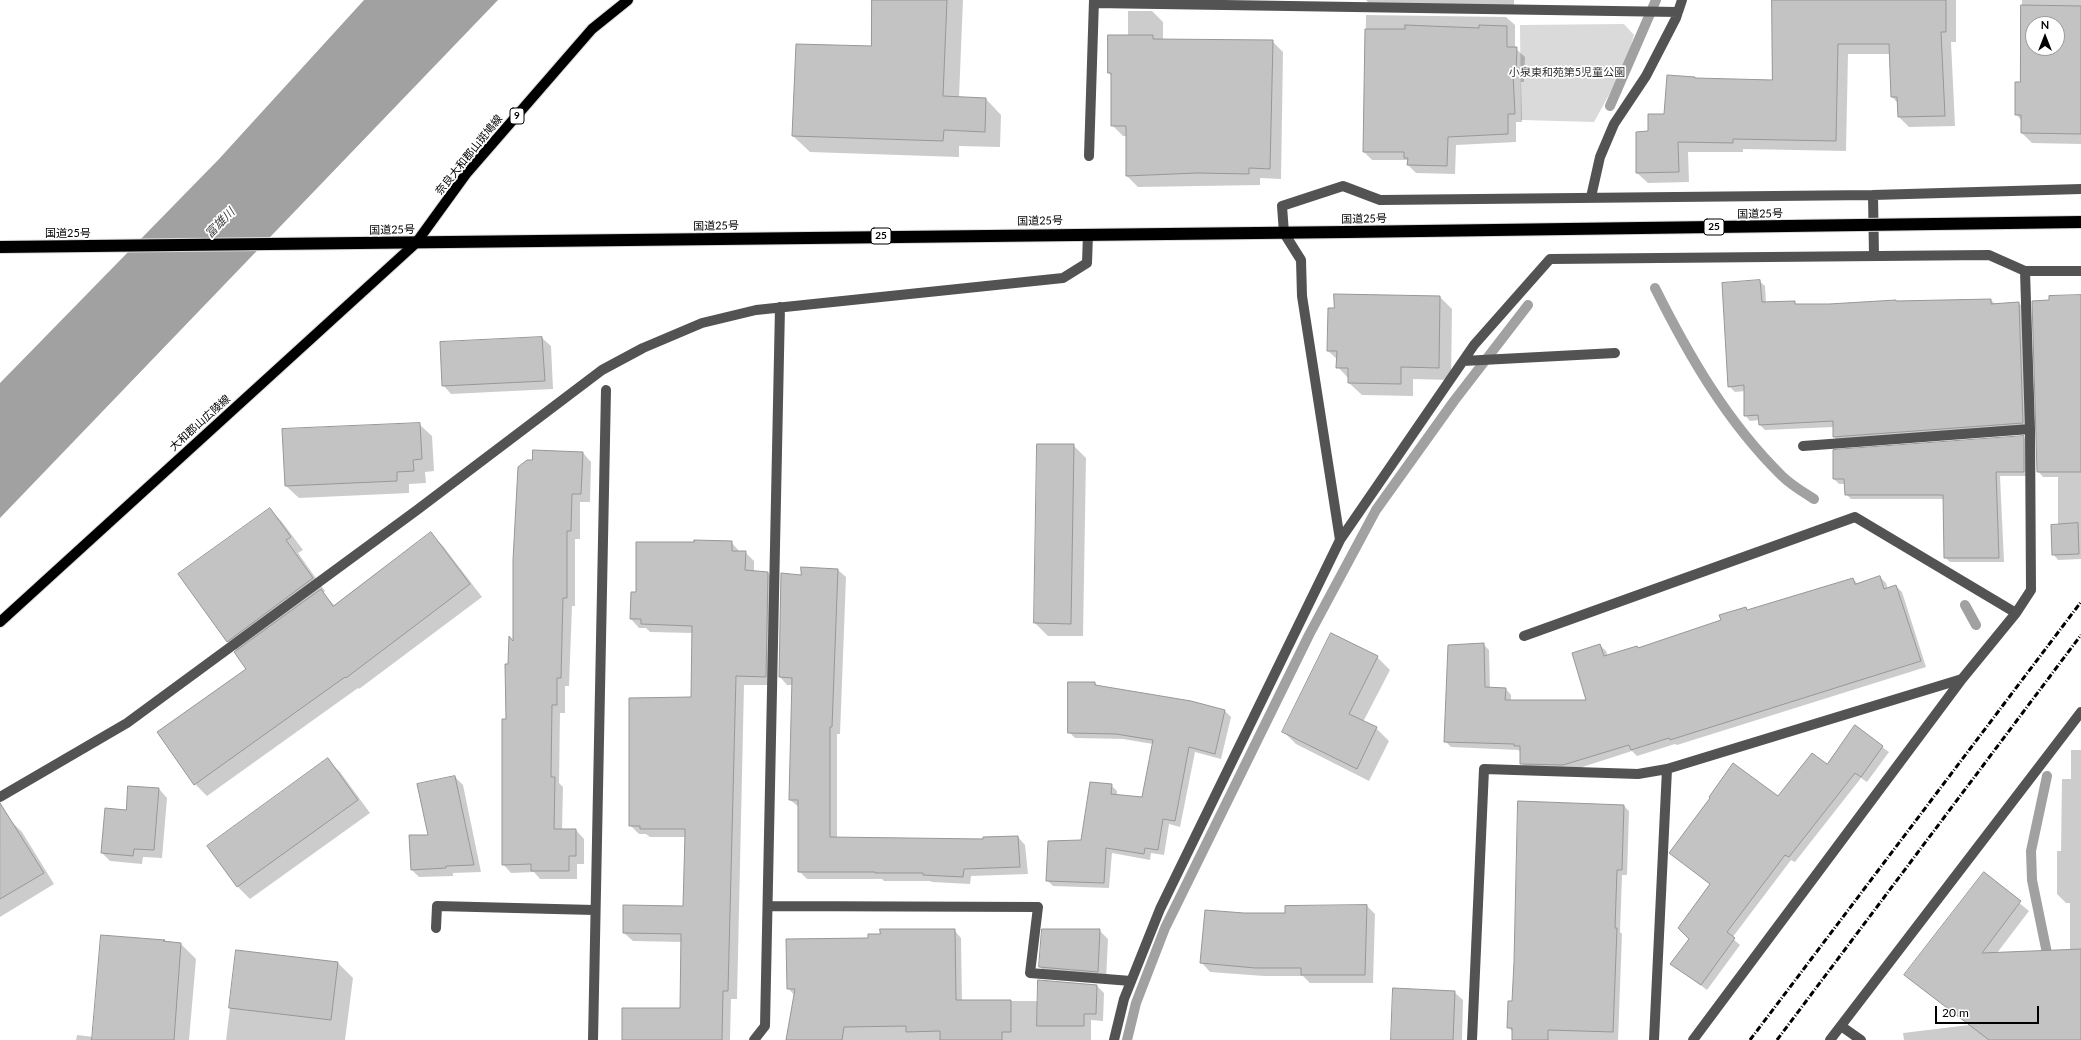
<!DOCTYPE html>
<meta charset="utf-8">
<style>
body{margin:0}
#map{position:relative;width:2081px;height:1040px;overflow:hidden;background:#fff;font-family:Lato,sans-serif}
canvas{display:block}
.north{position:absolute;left:2025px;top:16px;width:40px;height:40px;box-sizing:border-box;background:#fff;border:1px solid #999;border-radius:50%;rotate:0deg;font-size:11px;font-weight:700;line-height:16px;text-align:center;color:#000}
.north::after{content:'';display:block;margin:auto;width:14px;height:18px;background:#000;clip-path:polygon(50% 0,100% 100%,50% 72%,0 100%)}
.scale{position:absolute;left:1935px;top:1006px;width:104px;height:18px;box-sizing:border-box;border:2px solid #000;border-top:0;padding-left:5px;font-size:12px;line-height:14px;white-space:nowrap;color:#000;-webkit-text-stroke:3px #fff;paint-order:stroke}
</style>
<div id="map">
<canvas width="2081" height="1040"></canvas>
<div class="north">N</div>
<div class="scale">20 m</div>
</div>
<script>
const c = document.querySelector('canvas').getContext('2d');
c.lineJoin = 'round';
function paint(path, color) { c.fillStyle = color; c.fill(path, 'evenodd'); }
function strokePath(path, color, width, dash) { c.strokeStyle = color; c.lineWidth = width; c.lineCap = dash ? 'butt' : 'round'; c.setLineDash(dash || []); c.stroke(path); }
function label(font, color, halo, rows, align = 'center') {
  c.font = font + ' Lato,"Noto Sans JP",sans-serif'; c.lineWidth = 3.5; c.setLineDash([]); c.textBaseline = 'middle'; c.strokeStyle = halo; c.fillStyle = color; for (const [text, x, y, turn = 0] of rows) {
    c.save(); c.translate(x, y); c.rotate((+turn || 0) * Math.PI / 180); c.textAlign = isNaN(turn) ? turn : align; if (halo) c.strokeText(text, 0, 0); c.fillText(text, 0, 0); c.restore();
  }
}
paint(new Path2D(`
 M1624 24 1634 35 1625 66 1594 122 1521 120 1520 25Z`), '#dadada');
paint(new Path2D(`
 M364 0H498L0 518V383L219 159Z`), '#a1a1a1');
paint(new Path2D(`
 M873 0H963L959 97 985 98 1001 115 1000 147 959 146V157L810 152 793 136 872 47Z
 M1366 0H1514V10L1373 8Z
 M1773 0H1956V42H1951L1955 126 1909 127 1899 117 1898 103 1892 97 1890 54H1848L1846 151 1743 149V152H1688L1689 182 1648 183 1637 173 1649 132 1696 79 1774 81Z
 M2022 0H2081V144L2032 143 2022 133V121L2016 114 2021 83ZM2033 24H2057V48H2033Z
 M1128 11H1152L1163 22V40L1272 41 1283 52 1281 179 1260 178V185L1138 187 1127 176V136H1123L1112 125V76L1109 73 1128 36Z
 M1366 15 1506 17 1515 25V48L1525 57 1524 82H1521L1522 122H1516V142L1456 145 1455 174 1416 173 1408 165 1407 160H1372L1364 152Z
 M1759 281 1765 286 1766 303 1829 305 1896 301 1898 302 1991 300 1996 305 2019 303 2024 309 2028 428 1839 442 1834 437V427L1765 430 1760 425V420L1750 421 1745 415V391L1735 392 1729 386Z
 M2081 296V559L2058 560 2053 554 2058 525V477H2043L2038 471Z
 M1440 297 1452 309 1451 380 1413 379V396L1362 395 1349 383V379L1338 367V360L1328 351Z
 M542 338 551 346 553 389 451 394 443 385 441 343Z
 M419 424 432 436 434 471 425 472 426 483 409 484V493L299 498 286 486Z
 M2023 437 2028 442V476H2000L2004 562H1950L1945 557 1944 499H1851L1846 494 1845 484H1839L1834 479Z
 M1038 445H1073L1086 458 1083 636H1048L1035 623Z
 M583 453 591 462 590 502H580V539H575V606H572L569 686H565V713H560L559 783 563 787 562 830H576L584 839V864H577V879H540L534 872 511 873 503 864 509 665 514 642Z
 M270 509 282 522 303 550 298 553 325 591 323 593 335 606 431 534 443 546 482 597 359 689 358 688 207 796 195 784 247 669 237 651 227 641Z
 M731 542 740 552H745L754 561V572L768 573 776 582 774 685H744L737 999H731L730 1040H623L681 1009 682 942 633 941 624 933 684 907 685 837H650L646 834H639L630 825 692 698 693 633 650 632 646 628H639L631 619 632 593H637Z
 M802 568 838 570 846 577 840 734H837V838L984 840 1018 837 1025 845 1028 874 971 876 970 884 932 882 930 881H884L882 879H807L799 871V807L790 800 793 685H787L780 677Z
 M1880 577 1886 583 1888 589 1896 586 1902 592 1926 667 1677 745 1675 744 1637 756 1632 751 1570 771 1527 769 1521 763V752L1518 750 1451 747 1445 741 1483 644 1489 650 1490 688 1506 689 1511 695V701H1588L1600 645 1606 651 1608 656 1638 648 1722 621 1746 608 1748 611 1853 579 1858 584Z
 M1377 657 1390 670 1363 722 1376 728 1389 741 1369 781 1296 744 1284 732Z
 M1069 683H1095L1098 686 1190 702 1225 711 1231 717 1221 759 1195 752 1180 827 1169 824 1164 855 1151 853 1150 860 1112 853 1109 888 1053 886 1047 880 1082 841 1111 785 1117 791V795L1143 798 1153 744 1123 739 1075 738 1069 732Z
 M1855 727 1889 752 1867 782 1861 778 1795 862 1791 860 1732 938 1740 945 1707 990 1671 963 1690 939 1711 885 1671 853 1778 798 1827 765Z
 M2071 750H2081V1040H1904L1903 1033 1969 1025 1906 975 1984 874 2029 911 1997 953 2070 950V903H2066L2057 894V851H2061L2062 779H2071Z
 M327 759 340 772 370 813 250 899 238 887 208 846Z
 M455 777 463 785 481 872 453 873V876L419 877 412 870Z
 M159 789 167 798 162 858 143 857 142 864 110 861 102 853 127 811Z
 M1624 806 1629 811 1627 875H1622L1620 932 1622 934 1618 1040H1513V1032L1508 1027 1513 1002Z
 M11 821 22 832 54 884 0 917V827Z
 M1367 906 1375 914 1373 983H1310L1303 976H1264L1210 972 1202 963 1244 914H1286Z
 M954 930 961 938 962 1001H1039V981L1097 986 1104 993 1103 1021 1091 1020V1040H788L795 996 788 988 869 939Z
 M1099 930 1108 939 1106 980 1048 975 1040 967Z
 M102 936 164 941 181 944 196 959 189 1040H76L77 1035 94 1037Z
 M237 951 338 963 353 978 345 1040H226Z
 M1454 992 1463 1000 1462 1040H1392Z`), '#0003');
strokePath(new Path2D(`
 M1610 106 1656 0
 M1655 288C1689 356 1727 422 1782 476 1791 485 1803 492 1814 499
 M1965 605 1976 625
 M2047 776 2031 851 2032 880 2049 963
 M1127 1040 1136 1003 1165 928 1309 635 1376 510 1454 401 1528 305`), '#a1a1a1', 10);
const building = new Path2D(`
 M872 0H947L943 96 986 98 985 132 944 130 943 141 792 136 796 44 871 46Z
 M1772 0H1946V32H1941L1945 116 1898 117 1897 97H1891L1889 44H1838L1836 141 1733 139V143L1678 142 1679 172 1636 173V132L1648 131V114H1664L1667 75 1695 77V78L1772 80Z
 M2021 5 2081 6V134L2021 133V115H2015V82H2020ZM2033 24H2057V48H2033Z
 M1405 25 1479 28V25L1507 26V47H1517L1516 74H1513L1515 114H1508V134L1448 137 1447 166 1407 165 1408 158H1404V152H1363L1365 29H1405Z
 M1108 35H1153V39L1273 40 1270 169 1249 168V174L1197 173 1126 176V126H1111V73H1108Z
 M1760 280 1762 302 1795 301V304H1829L1896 300V301L1991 299V304L2019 302 2023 423 1833 437V421L1759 425 1758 415 1744 416V385L1728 387 1722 283Z
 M1334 294 1440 296 1439 368 1401 367V384L1348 383V368H1336L1337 351H1327L1328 308H1334Z
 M2081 295V472H2037L2032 301 2049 300V296Z
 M542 337 545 381 442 386 440 342Z
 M420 423 422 459 413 460 414 471 397 472V481L285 486 282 429Z
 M2024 436V472H1996L1999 558H1944L1943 495H1845L1844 479H1833V450Z
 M1037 444H1074L1071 624 1034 623Z
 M533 450 583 452 581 494H572L571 531H567V598H563L561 678H557V705H552L551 777H555L554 829H576V856H569V871H531V864L502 865V719H506L505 664H508L509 636 513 641V560L518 467 527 460H532Z
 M270 508 291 537 286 540 313 578 227 642 178 574Z
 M2078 523 2079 554 2052 555 2051 525Z
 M431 532 470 584 346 678 345 677 194 785 157 732 246 669 234 652 321 589 333 606Z
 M694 540 732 541V551H746L745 570 768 572 766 677 736 676 728 991H723L722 1040H622V1008H680L681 934 623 933V905L683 906 685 834V829H640V826H629V698L691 697 692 626 641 624V619H630L631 592H636V542H694Z
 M801 567 838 569 832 727H830V837L983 839V837L1018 836 1020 867 964 869 963 877 923 875V873H875V872H798V800H789L792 678 779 677 781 573 801 575Z
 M1880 576 1884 589 1896 585 1921 661 1670 740 1669 738 1631 750 1629 745 1563 765 1520 764V746H1514V744L1444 742 1448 645 1484 643 1485 687 1506 688 1505 700H1586L1572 653 1600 644 1604 656 1637 646 1638 648 1721 620 1719 615 1746 607 1747 610 1853 578 1855 584Z
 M1331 633 1378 656 1349 714 1377 727 1357 769 1282 732Z
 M1068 682H1095V685L1191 701 1225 710 1215 754 1189 747 1175 821 1163 819 1158 850 1145 848 1144 854 1106 848 1104 883 1046 881 1048 841 1081 840 1090 782 1112 784 1111 794 1142 797 1153 740 1116 734 1068 733Z
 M1855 725 1883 746 1861 777 1855 773 1789 857 1785 855 1727 932 1735 938 1701 985 1670 964 1689 939 1678 928 1710 884 1669 853 1710 798 1709 797 1733 763 1778 796 1812 753 1827 764Z
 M328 758 358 800 237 887 207 846Z
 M455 776 474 865 446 866V868L411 870 409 835H428L417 784Z
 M128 786 159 788 154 850 134 849 133 856 101 853 105 808 126 810Z
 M1518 801 1624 805 1622 870H1617L1615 928H1617L1613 1032 1548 1030V1040H1512V1028H1507L1508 1001H1512L1514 962Z
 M0 803 44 873 0 899Z
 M1984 872 2021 901 1982 953 2081 949V1040H1989L1904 975Z
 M1367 905 1365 975H1301V968H1255L1200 963 1205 910 1244 913H1285V906Z
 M880 929H955L956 1000H1011V1032H1002V1040H940V1031L906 1032V1026L844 1027 842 1040H786L795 989H787L786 939 868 938V934H880Z
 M1042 929H1100L1098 972 1039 967Z
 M101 935 165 940 163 941 181 943 174 1040H92Z
 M236 950 338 962 331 1020 229 1008Z
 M1038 980 1097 985 1096 1014H1084V1026H1037Z
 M1393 988 1455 991 1453 1040H1391Z`);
paint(building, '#c3c3c3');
strokePath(building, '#979797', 1);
const major = new Path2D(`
 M0 622 416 243 466 174 592 29 628 0`);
const highway = new Path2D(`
 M0 247 1347 232`);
strokePath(major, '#dbdbdb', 12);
strokePath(highway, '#dbdbdb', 14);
strokePath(new Path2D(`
 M1094 3 1678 12
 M1089 156 1094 0
 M1873 195 1874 256
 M1591 197 1600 157 1614 124 1646 76 1676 18 1682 0
 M1463 361 1615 353
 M1803 446 2030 429
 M1340 540 1474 345 1550 259 1989 255 2025 271H2081
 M1524 636 1855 517 2016 613
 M0 797 127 723 417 510 602 370 643 348 702 323 756 310 1063 278 1087 263 1088 234
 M768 906 1038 907 1030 973 1131 981
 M436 928 437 906 594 910
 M1841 1026 1861 1040
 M593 1040 606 390
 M754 1040 765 1026 780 307
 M1114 1040 1124 999 1160 909 1340 540 1302 296 1301 260 1284 233 1282 206 1343 186 1380 200 1873 195 2081 189
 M1472 1040 1484 769 1638 774 1667 769 1962 679
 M1654 1040 1667 769
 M1693 1040 1962 679 2016 613 2031 590 2030 429 2025 271
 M1830 1040 2081 712`), '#535353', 10);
strokePath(major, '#000', 10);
strokePath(highway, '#000', 12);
strokePath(new Path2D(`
 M1750 1040 2081 602
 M1777 1040 2081 635`), '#000', 3, [6, 2, 1, 2]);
const highwayBridge = new Path2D(`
 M1347 232 2081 222`);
strokePath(highwayBridge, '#dbdbdb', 14, []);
strokePath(highwayBridge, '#000', 12);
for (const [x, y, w] of [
 [517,116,14],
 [1714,227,20],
 [881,236,20]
]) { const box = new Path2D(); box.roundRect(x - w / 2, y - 8, w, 16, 3); c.fillStyle = '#fff'; c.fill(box); strokePath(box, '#000', 1); }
label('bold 10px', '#000', null, [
 ["9",517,116],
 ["25",1714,227],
 ["25",881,236]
]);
label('11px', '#313131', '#fff', [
 ["小泉東和苑第5児童公園",1567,72]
]);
label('11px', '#000', '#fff', [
 ["奈良大和郡山斑鳩線",469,155,-51],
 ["国道25号",1760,214,-1],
 ["国道25号",1364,219,-1],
 ["国道25号",1040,221,-1],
 ["国道25号",716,226,-1],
 ["国道25号",392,230,-1],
 ["国道25号",68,233],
 ["大和郡山広陵線",200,423,-42]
]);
label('italic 12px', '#424242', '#fff', [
 ["富雄川",220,223,-46]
]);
</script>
